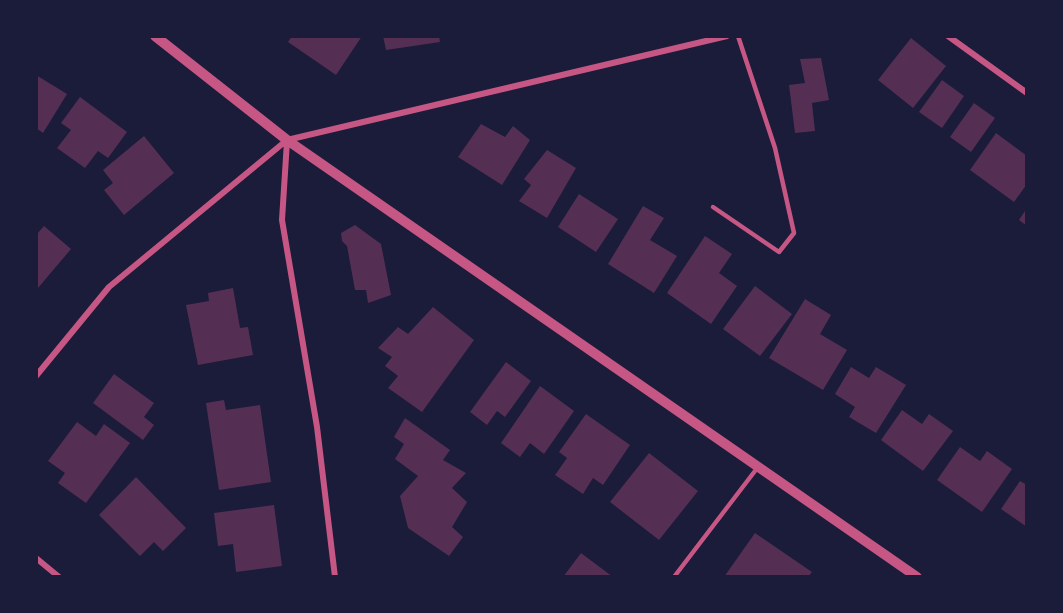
<!DOCTYPE html>
<style>
body{margin:0}
#map{position:relative;width:1063px;height:613px;overflow:hidden;background:#1b1b3a;font-family:Karla,sans-serif}
canvas{display:block}
.frame{position:absolute;inset:0;border:38px solid #1b1b3a;pointer-events:none}
</style>
<div id="map">
<canvas width="1063" height="613"></canvas>
<div class="frame"></div>
</div>
<script>
const c = document.querySelector('canvas').getContext('2d');
c.lineJoin = 'round';
function paint(path, color) { c.fillStyle = color; c.fill(path, 'evenodd'); }
function strokePath(path, color, width, dash) { c.strokeStyle = color; c.lineWidth = width; c.lineCap = dash ? 'butt' : 'round'; c.setLineDash(dash || []); c.stroke(path); }
paint(new Path2D(`
 M292 36H362L336 75 288 42Z
 M383 36H439L440 42 386 50Z
 M911 38 946 66 913 108 878 80Z
 M821 58 829 100 812 103 815 131 795 133 789 85 805 83 800 59Z
 M36 75 67 94 43 133 36 128Z
 M942 80 964 96 942 128 919 112Z
 M80 97 127 132 108 158 98 151 85 168 57 148 71 130 61 123Z
 M974 103 995 118 971 152 950 137Z
 M481 124 505 137 513 126 530 140 502 185 458 157Z
 M996 133 1027 156V184L1014 202 970 170Z
 M144 136 174 173 124 215 104 190 113 183 103 170Z
 M547 150 576 168 547 218 519 201 531 185 524 179Z
 M579 194 618 219 596 252 558 227Z
 M643 206 664 218 650 240 677 256 654 293 608 264Z
 M1027 208V226L1019 220Z
 M355 225 381 244 391 295 368 303 366 290H355L347 246 342 241 341 233Z
 M44 226 71 249 38 288 36 235Z
 M705 236 732 254 719 273 737 286 711 324 667 293Z
 M755 286 792 314 760 356 723 329Z
 M233 288 240 328 248 327 253 355 198 365 186 305 209 301 208 293Z
 M805 299 831 315 820 334 847 350 823 390 769 358Z
 M433 307 474 340 422 412 388 388 398 376 385 366 392 357 378 348 398 327 408 334Z
 M506 362 531 381 505 417 497 411 487 425 470 412Z
 M851 367 869 378 876 367 906 385 876 433 849 417 855 407 835 394Z
 M114 374 154 403 144 417 154 425 143 440 93 403Z
 M540 386 574 411 544 454 530 443 520 457 501 443Z
 M224 400 226 410 260 405 271 482 219 490 206 403Z
 M902 410 922 424 929 414 953 431 923 471 881 440Z
 M586 414 630 445 603 485 593 478 583 494 555 475 567 458 559 452Z
 M405 418 450 450 443 460 466 473 452 488 467 502 452 527 463 537 449 556 408 528 400 496 418 476 395 459 404 444 394 437Z
 M77 422 96 436 104 424 130 443 86 503 58 483 65 473 48 461Z
 M960 447 980 461 987 451 1012 469 982 512 937 480Z
 M649 453 698 491 659 540 610 502Z
 M136 477 186 528 163 551 154 542 140 556 99 515Z
 M1020 481 1027 485V527L1001 509Z
 M274 505 282 566 236 572 233 544 218 546 214 513Z
 M755 533 812 572 808 577H724Z
 M581 553 613 577H563Z`), '#542f53');
strokePath(new Path2D(`
 M713 207 779 252 794 233 775 148 738 36
 M674 577 758 467`), '#c65784', 4.5);
strokePath(new Path2D(`
 M948 36 1027 93
 M287 141 282 220 317 427 335 577
 M36 376 109 287 287 140 727 36
 M36 558 59 577`), '#c65784', 6);
strokePath(new Path2D(`
 M155 36 287 140 917 577`), '#c65784', 10);
</script>
